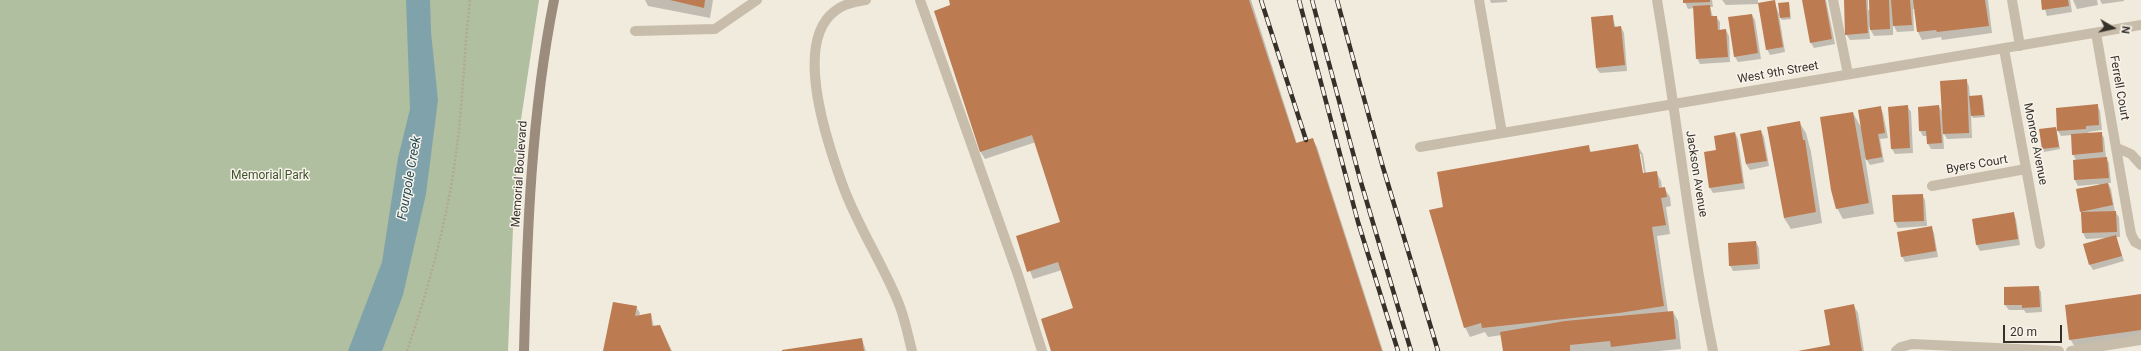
<!DOCTYPE html>
<style>
body{margin:0}
#map{position:relative;width:2141px;height:351px;overflow:hidden;background:#f1ebde;font-family:Roboto,sans-serif}
canvas{display:block}
.north{position:absolute;left:2093px;top:8px;width:40px;height:40px;-webkit-text-stroke:3px #f8f4eb;paint-order:stroke;rotate:99deg;font-size:11px;font-weight:700;line-height:16px;text-align:center;color:#36302a}
.north::after{content:'';display:block;margin:auto;width:14px;height:18px;background:#36302a;clip-path:polygon(50% 0,100% 100%,50% 72%,0 100%)}
.scale{position:absolute;left:2003px;top:325px;width:59px;height:18px;box-sizing:border-box;border:2px solid #36302a;border-top:0;padding-left:5px;font-size:12px;line-height:14px;white-space:nowrap;color:#36302a;-webkit-text-stroke:3px #f8f4eb;paint-order:stroke}
</style>
<div id="map">
<canvas width="2141" height="351"></canvas>
<div class="north">N</div>
<div class="scale">20 m</div>
</div>
<script>
const c = document.querySelector('canvas').getContext('2d');
c.lineJoin = 'round';
function paint(path, color) { c.fillStyle = color; c.fill(path, 'evenodd'); }
function strokePath(path, color, width, dash) { c.strokeStyle = color; c.lineWidth = width; c.lineCap = dash ? 'butt' : 'round'; c.setLineDash(dash || []); c.stroke(path); }
function label(font, color, halo, rows, align = 'center') {
  c.font = font + ' Roboto,sans-serif'; c.lineWidth = 3; c.setLineDash([]); c.textBaseline = 'middle'; c.strokeStyle = halo; c.fillStyle = color; for (const [text, x, y, turn = 0] of rows) {
    c.save(); c.translate(x, y); c.rotate((+turn || 0) * Math.PI / 180); c.textAlign = isNaN(turn) ? turn : align; if (halo) c.strokeText(text, 0, 0); c.fillText(text, 0, 0); c.restore();
  }
}
paint(new Path2D(`
 M0 0H539L520 126 514 203 508 351H0Z`), '#afbf9f');
paint(new Path2D(`
 M406 0H430L431 32 438 100 426 194 403 295 382 351H348L382 262 398 158 410 109Z`), '#80a3ab');
paint(new Path2D(`
 M645 0H713L710 18 648 6Z
 M950 0H1251L1297 144 1312 139 1317 147 1383 351H1053L1074 309 1062 270 1033 279 1017 237 1062 222 1036 142 985 159 980 151Z
 M1490 0H1507V2L1491 3Z
 M1684 0H1712L1713 7H1710L1713 17H1716L1720 22V31L1726 30 1729 36 1730 62 1700 64 1697 58 1694 8 1688 9Z
 M1722 0H1758V4L1774 1 1779 14 1789 3 1791 19 1782 20 1779 15 1785 52 1770 55 1767 49 1759 4 1726 5Z
 M1803 0H1826L1835 44 1814 48 1811 43Z
 M1845 0H1868V10H1870V0H1988L1992 33 1942 40 1941 37 1922 40 1918 32 1915 9H1913L1914 31 1897 32 1893 24V35L1874 36 1869 27 1870 39 1850 40 1846 34Z
 M2042 0H2070L2072 12 2047 16Z
 M2073 0H2097L2098 5 2077 9Z
 M2100 0H2124V1L2102 4Z
 M1752 15 1755 20 1761 59 1738 62 1735 57Z
 M1612 16 1616 28 1621 27 1624 33 1627 71 1600 73 1596 68Z
 M1966 80 1969 86 1970 97 1981 96 1983 98 1985 117 1973 118 1971 114 1972 138 1947 139 1943 132 1944 149H1931L1928 144V136H1923L1920 131 1939 106 1943 114Z
 M2097 105 2100 111 2102 130 2088 132 2089 133H2101L2104 138 2106 158 2109 163 2111 183H2108L2111 189 2115 212 2119 217 2120 237H2116L2124 261 2093 270 2090 265 2105 238 2086 239 2083 233 2081 212 2099 184 2078 186 2075 180 2074 161 2076 160 2073 154 2072 135 2061 136 2058 131Z
 M1907 106 1911 112 1913 153 1895 154 1892 149Z
 M1880 107 1883 113 1888 138 1880 139 1884 162 1870 165 1865 157 1874 214 1843 219 1837 208 1853 113 1861 127Z
 M1799 122 1806 133 1811 152 1822 223 1791 229 1784 218Z
 M2056 128 2060 149 2044 152 2040 130Z
 M1761 131 1764 137 1769 166 1750 170 1746 164 1741 135Z
 M1735 133 1738 139 1745 189 1713 193 1710 188 1705 152 1717 151Z
 M1637 145 1643 154 1646 174 1656 172 1661 181 1662 188H1664L1670 197 1671 206 1666 207 1670 234 1657 236 1668 312H1673L1678 321 1681 349 1659 351H1504L1502 335 1488 337 1485 332 1470 337 1465 327 1445 208 1588 147 1592 153ZM1639 154H1641L1645 178H1643Z
 M1922 195 1925 200 1927 226 1898 228 1895 222 1893 196Z
 M2013 213 2016 219 2020 245 1980 251 1977 245 1973 219Z
 M1931 227 1934 233 1938 257 1905 262 1902 256Z
 M1756 242 1759 248 1760 269 1733 271 1730 265Z
 M2038 287 2041 292 2042 312 2026 313 2024 310H2009L2005 305Z
 M2141 295V338L2075 347 2070 339Z
 M1854 306 1858 313 1864 351H1799L1831 346Z
 M636 307 640 313 639 316 651 314 654 327 660 326 672 351H604Z
 M862 339 866 351H783Z`), '#0003');
paint(new Path2D(`
 M670 0H705L704 8Z
 M949 0H1249L1296 143 1313 138 1382 351H1051L1041 319 1073 308 1058 262 1027 272 1016 236 1060 222 1032 135 980 152 934 11 950 5Z
 M1683 0H1710V2L1683 3Z
 M1775 0 1783 47 1766 50 1758 3Z
 M1802 0H1825L1832 39 1810 43Z
 M1844 0H1866L1868 33 1845 35Z
 M1869 0H1889L1890 29 1870 30Z
 M1891 0H1910L1912 25 1893 26Z
 M1913 0H1985L1989 26 1937 32 1936 30 1917 32Z
 M2041 0H2068L2069 6 2042 10Z
 M1789 2 1790 17 1780 18 1778 3Z
 M1710 5 1711 16H1717L1718 30 1726 29 1728 57 1696 59 1693 6Z
 M1752 14 1758 53 1734 57 1728 17Z
 M1613 15 1614 27 1621 26 1625 65 1596 68 1591 17Z
 M1967 79 1969 133 1943 134 1940 81Z
 M1982 95 1984 115 1971 116 1969 96Z
 M2098 104 2099 125 2086 126V129L2057 131 2056 108Z
 M1908 105 1910 148 1891 149 1888 107Z
 M1939 105 1942 143 1927 144 1926 131H1919L1918 107Z
 M1881 106 1885 133 1878 134 1882 157 1866 160 1858 110Z
 M1853 112 1869 203 1836 209 1831 190 1820 117Z
 M1800 121 1803 140H1805L1816 212 1784 218 1767 127Z
 M2056 127 2059 147 2042 149 2039 129Z
 M1761 130 1767 161 1746 164 1740 134Z
 M1735 132 1743 183 1709 188 1704 152 1716 150 1714 136Z
 M2102 132 2103 152 2072 155 2071 134Z
 M1638 144 1643 173 1657 171 1659 188 1665 187 1667 197 1661 198 1666 225 1652 227 1664 306 1619 313 1482 328 1481 323 1464 328 1429 210 1443 207 1437 172 1589 145 1590 152Z
 M2107 157 2109 178 2074 180 2073 160Z
 M2108 183 2113 205 2080 212 2076 189Z
 M1923 194 1924 221 1894 222 1892 195Z
 M2116 211 2117 232 2082 233 2081 212Z
 M2014 212 2018 239 1976 245 1972 219Z
 M1932 226 1936 251 1901 257 1897 232Z
 M2116 235 2122 256 2089 265 2083 244Z
 M1756 241 1758 264 1729 266 1728 243Z
 M2039 286 2040 307 2022 308V305H2004V287Z
 M2141 294V330L2069 340 2065 305Z
 M613 302 637 306 635 316 651 313 652 326 660 325 671 351H603Z
 M1854 304 1862 351H1798L1830 345 1824 310Z
 M1673 311 1676 339 1611 347 1610 341 1570 345V351H1503L1500 332 1565 321Z
 M862 338 864 351H782V350Z`), '#bc7b51');
strokePath(new Path2D(`
 M407 351C429 287 447 221 456 154 463 103 464 51 470 0`), '#b4a795', 2.5, [2, 2]);
strokePath(new Path2D(`
 M866 0C855 2 843 4 835 11 792 43 828 145 843 186 858 227 883 264 899 304 905 319 908 336 912 351
 M920 0 1018 275 1042 351
 M1479 0 1502 133
 M1833 0 1848 74
 M635 31 715 29 757 0
 M1896 351 1901 347 1912 344 2059 351
 M2071 351 2141 340`), '#c8bdab', 10);
strokePath(new Path2D(`
 M1657 0C1677 117 1689 235 1713 351
 M2012 0 2020 46
 M2096 33 2131 234 2135 242 2141 245
 M2004 49 2040 244
 M1420 147 2141 25
 M2117 148 2131 154 2141 165
 M1932 186 2026 169`), '#c8bdab', 10);
strokePath(new Path2D(`
 M524 351C527 234 531 115 554 0`), '#9b8c7d', 10);
const rail = new Path2D(`
 M1261 0 1306 140
 M1299 0 1358 222 1398 351
 M1312 0 1360 179 1411 351
 M1337 0 1382 164 1438 351`);
strokePath(rail, '#36302a', 4.5);
strokePath(rail, '#f8f4eb', 3, [9]);
label('12px', '#36302a', '#f8f4eb', [
 ["West 9th Street",1778,73,-10],
 ["Ferrell Court",2119,88,80],
 ["Monroe Avenue",2035,144,79],
 ["Byers Court",1977,165,-10],
 ["Memorial Boulevard",520,174,-86],
 ["Jackson Avenue",1696,174,81]
]);
label('12px', '#40532f', '#f8f4eb', [
 ["Memorial Park",270,176]
]);
label('italic 13px', '#234a55', '#f8f4eb', [
 ["Fourpole Creek",410,178,-80]
]);
</script>
